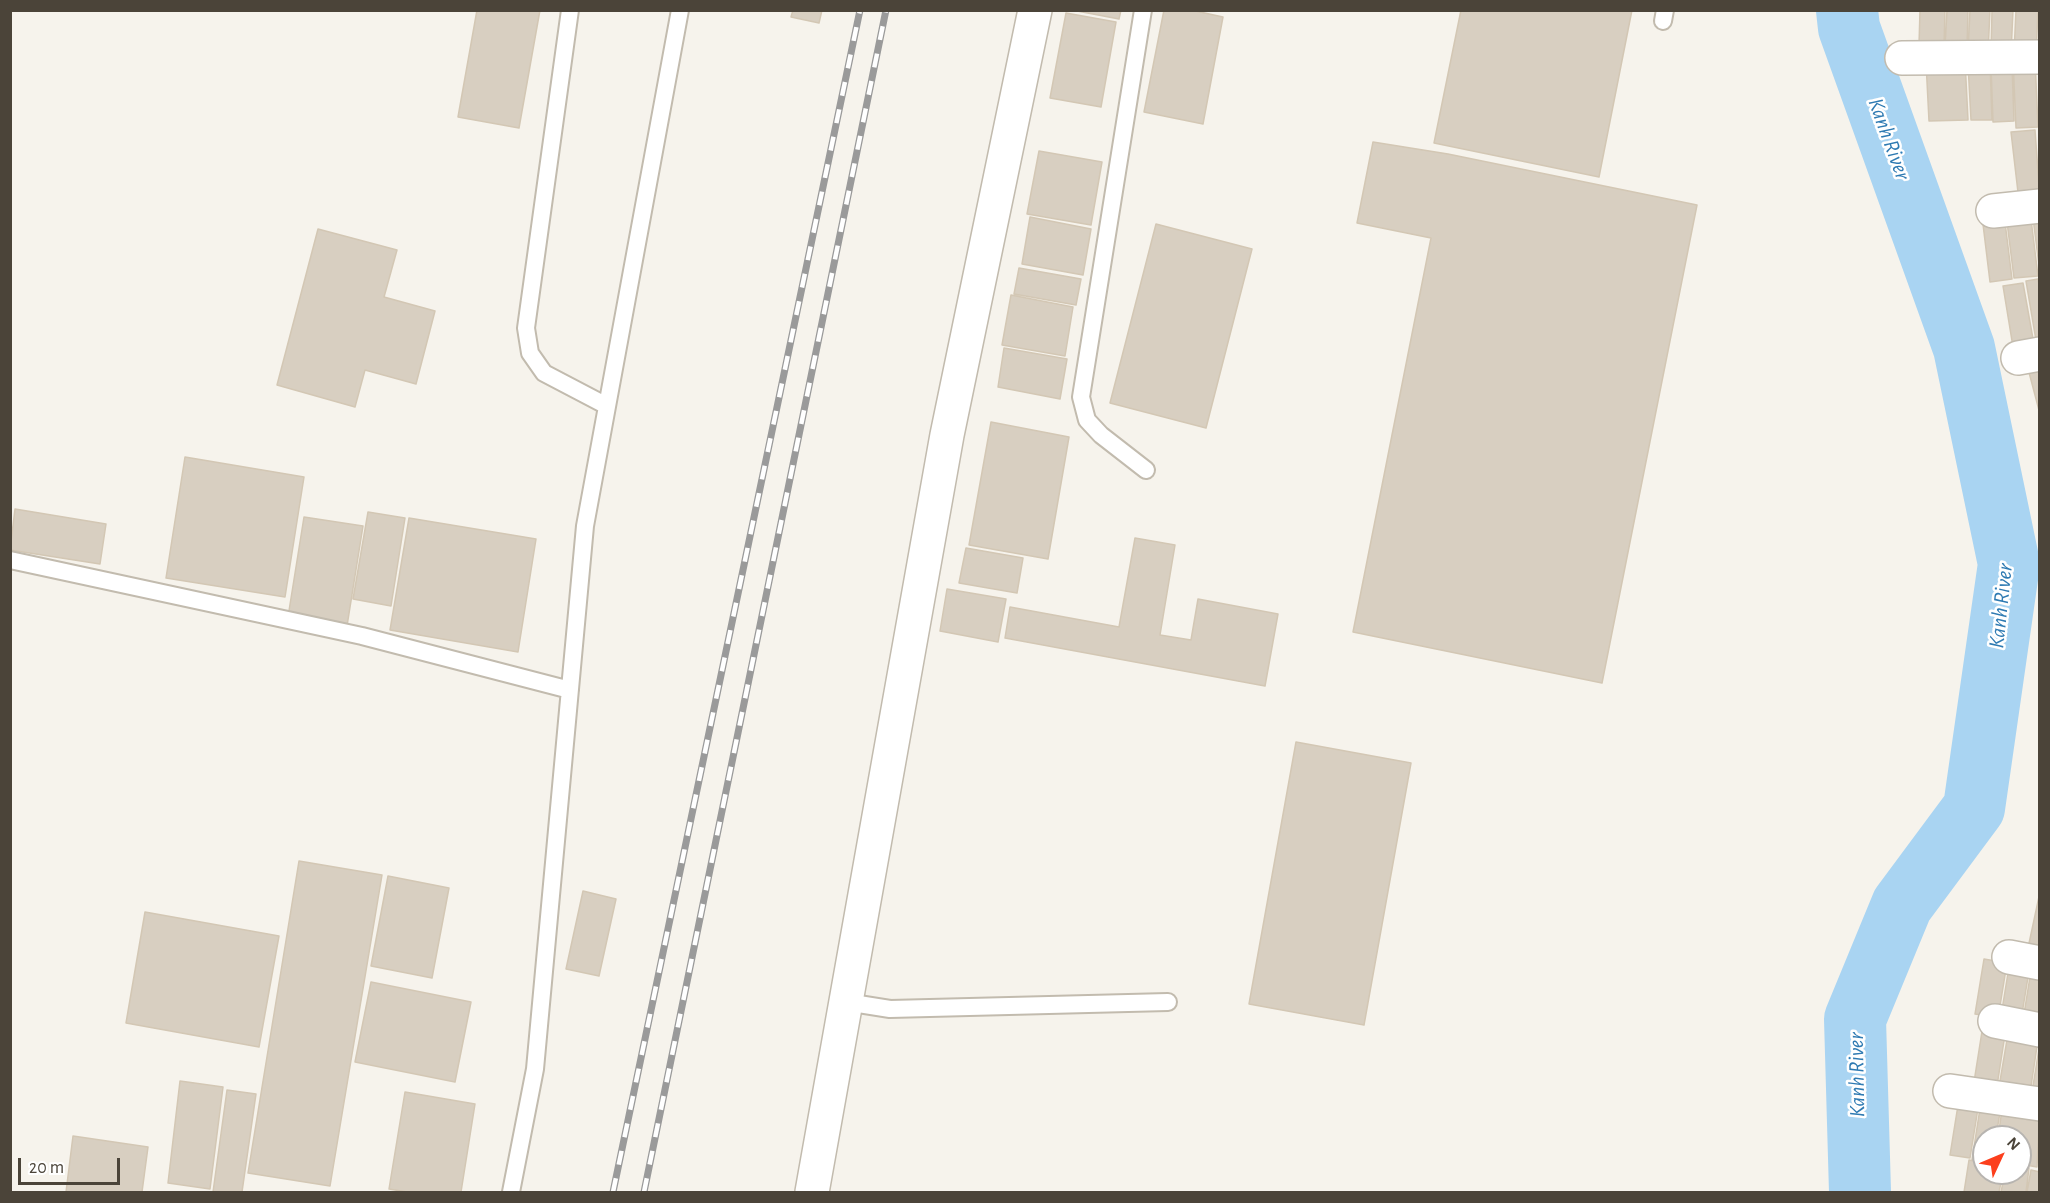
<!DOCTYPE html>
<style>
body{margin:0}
#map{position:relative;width:2050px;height:1203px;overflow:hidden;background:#f6f3ec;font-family:"Alegreya Sans",sans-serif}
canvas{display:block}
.frame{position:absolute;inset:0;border:12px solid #4b4439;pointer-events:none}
.north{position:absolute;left:1972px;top:1125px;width:60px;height:60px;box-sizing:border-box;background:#fff;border:2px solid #b7b4b0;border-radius:50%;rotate:46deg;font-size:16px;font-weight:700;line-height:24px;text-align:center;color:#4b4439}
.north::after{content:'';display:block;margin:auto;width:21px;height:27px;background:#fc3f1d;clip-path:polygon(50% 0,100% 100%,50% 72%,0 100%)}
.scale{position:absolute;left:18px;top:1158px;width:102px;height:27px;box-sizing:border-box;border:3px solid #4b4439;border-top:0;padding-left:8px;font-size:18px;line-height:21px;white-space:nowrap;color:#4b4439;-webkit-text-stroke:4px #fff;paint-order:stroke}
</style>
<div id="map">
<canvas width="2050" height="1203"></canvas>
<div class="frame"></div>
<div class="north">N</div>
<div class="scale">20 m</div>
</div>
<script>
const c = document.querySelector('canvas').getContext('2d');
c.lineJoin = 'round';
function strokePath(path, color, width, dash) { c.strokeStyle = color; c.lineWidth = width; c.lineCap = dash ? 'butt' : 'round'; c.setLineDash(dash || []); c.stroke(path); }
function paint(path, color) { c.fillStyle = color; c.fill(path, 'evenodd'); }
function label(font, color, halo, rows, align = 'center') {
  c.font = font + ' "Alegreya Sans",sans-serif'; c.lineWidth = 5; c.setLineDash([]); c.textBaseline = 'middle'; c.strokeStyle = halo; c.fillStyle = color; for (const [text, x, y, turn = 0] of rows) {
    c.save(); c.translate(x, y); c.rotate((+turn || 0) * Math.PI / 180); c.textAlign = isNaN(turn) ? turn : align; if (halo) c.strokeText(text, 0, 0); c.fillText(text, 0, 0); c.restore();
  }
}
strokePath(new Path2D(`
 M1847 10 1849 28 1964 348 2009 564 1974 808 1902 905 1855 1019 1860 1192`), '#a9d4f2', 62);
const building = new Path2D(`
 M477 10H540L519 128 458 117Z
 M793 10H822L819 23 791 17Z
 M1072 10H1121L1119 19Z
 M1164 10H1191L1223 17 1203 124 1144 112Z
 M1461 10H1632L1599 177 1434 143Z
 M1920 10H1945L1944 46 1919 45Z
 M1947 10H1968L1967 48 1945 47Z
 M1970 10H1990L1988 53 1968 52Z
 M1992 10H2013L2011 54H1991Z
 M2016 10H2038L2036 55 2014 53Z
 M1066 13 1116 22 1101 107 1050 98Z
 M2035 59 2038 127 2016 128 2013 60Z
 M1965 60 1968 120 1929 121 1926 62Z
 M1990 63 1992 120H1971L1968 64Z
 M1991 66H2012L2014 121 1993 122Z
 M2035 130 2040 199 2019 201 2011 132Z
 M1373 142 1448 154 1697 205 1602 683 1353 632 1431 238 1357 223Z
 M1039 151 1102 162 1091 225 1027 214Z
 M2030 211 2038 276 2014 278 2006 214Z
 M2004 214 2012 279 1990 282 1982 216Z
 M1030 217 1091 229 1083 275 1022 264Z
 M2040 217V273L2033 218Z
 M1156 224 1252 249 1206 428 1110 403Z
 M318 229 397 250 384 297 435 311 416 384 365 370 355 407 277 385Z
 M1019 268 1081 279 1076 305 1014 294Z
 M2038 279 2040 291 2038 352 2026 281Z
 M2023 283 2035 350 2014 353 2003 286Z
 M1011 295 1073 307 1065 356 1002 345Z
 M1004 348 1067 359 1060 399 998 387Z
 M2040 358V414L2026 361Z
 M991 422 1069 437 1048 559 969 545Z
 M185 457 304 477 285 597 166 578Z
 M15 509 106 524 100 564 10 550Z
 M368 512 405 518 391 606 353 599Z
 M304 517 363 526 347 626 288 617Z
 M409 518 536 539 518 652 390 630Z
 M1135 538 1175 545 1160 635 1191 640 1198 599 1278 614 1265 686 1005 638 1010 607 1119 627Z
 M966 548 1023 558 1017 593 959 583Z
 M947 589 1006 599 998 642 940 631Z
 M1296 742 1411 763 1364 1025 1249 1004Z
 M299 861 382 875 330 1186 248 1173Z
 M388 876 449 888 432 978 371 966Z
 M583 891 616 899 599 976 566 969Z
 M2040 892V950L2028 948Z
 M145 912 279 936 259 1047 126 1023Z
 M1984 959 2007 963 1998 1018 1975 1014Z
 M2009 967 2029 971 2021 1020 2001 1016Z
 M2030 977 2040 978V1023L2023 1020Z
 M371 982 471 1002 455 1082 355 1062Z
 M1983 1025 2006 1028 1997 1086 1974 1082Z
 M2009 1028 2039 1033 2030 1093 1999 1087Z
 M2040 1043V1093L2032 1092Z
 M180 1081 223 1087 210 1189 168 1183Z
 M227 1090 256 1094 242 1192H213Z
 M405 1092 475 1104 461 1192H407L389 1189Z
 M1959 1099 1979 1102 1970 1158 1950 1155Z
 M1981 1102 2001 1106 1996 1137H1984V1162L1972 1160Z
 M2003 1103 2040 1109 2037 1167 2020 1164V1137H1998Z
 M73 1136 148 1147 142 1192H66Z
 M1969 1160 1984 1163V1173H2003L1999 1192H1964Z
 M2020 1167 2029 1168 2026 1192H2001L2005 1173H2020Z
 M2031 1170 2040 1172V1192H2027Z`);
paint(building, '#d8cfc1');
strokePath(building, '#d3c7b4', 1.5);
const service = new Path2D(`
 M570 10 526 328 530 353 544 373 607 406
 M1143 10 1081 397 1087 420 1101 435 1146 470
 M1663 21 1665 10
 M10 560 362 636 570 690
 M846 1002 890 1009 1168 1002
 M511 1192 535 1069 585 526 680 10`);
const minor = new Path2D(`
 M1902 58 2040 57
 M1993 211 2040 206
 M2018 358 2040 354
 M2009 957 2040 963
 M1995 1021 2040 1030
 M1950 1091 2040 1104`);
const tertiary = new Path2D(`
 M812 1192 947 435 1035 10`);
strokePath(service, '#c2bbae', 20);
strokePath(minor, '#c2bbae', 36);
strokePath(tertiary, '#c2bbae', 36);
strokePath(service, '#fff', 16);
strokePath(minor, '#fff', 33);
strokePath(tertiary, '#fff', 33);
const rail = new Path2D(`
 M613 1192 860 10
 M644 1192 886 10`);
strokePath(rail, '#9a9a9a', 7);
strokePath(rail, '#fff', 4.5, [14]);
label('italic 22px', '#2e7ab2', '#fff', [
 ["Kanh River",1889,139,70],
 ["Kanh River",2001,606,-84],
 ["Kanh River",1857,1075,-91]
]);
</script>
